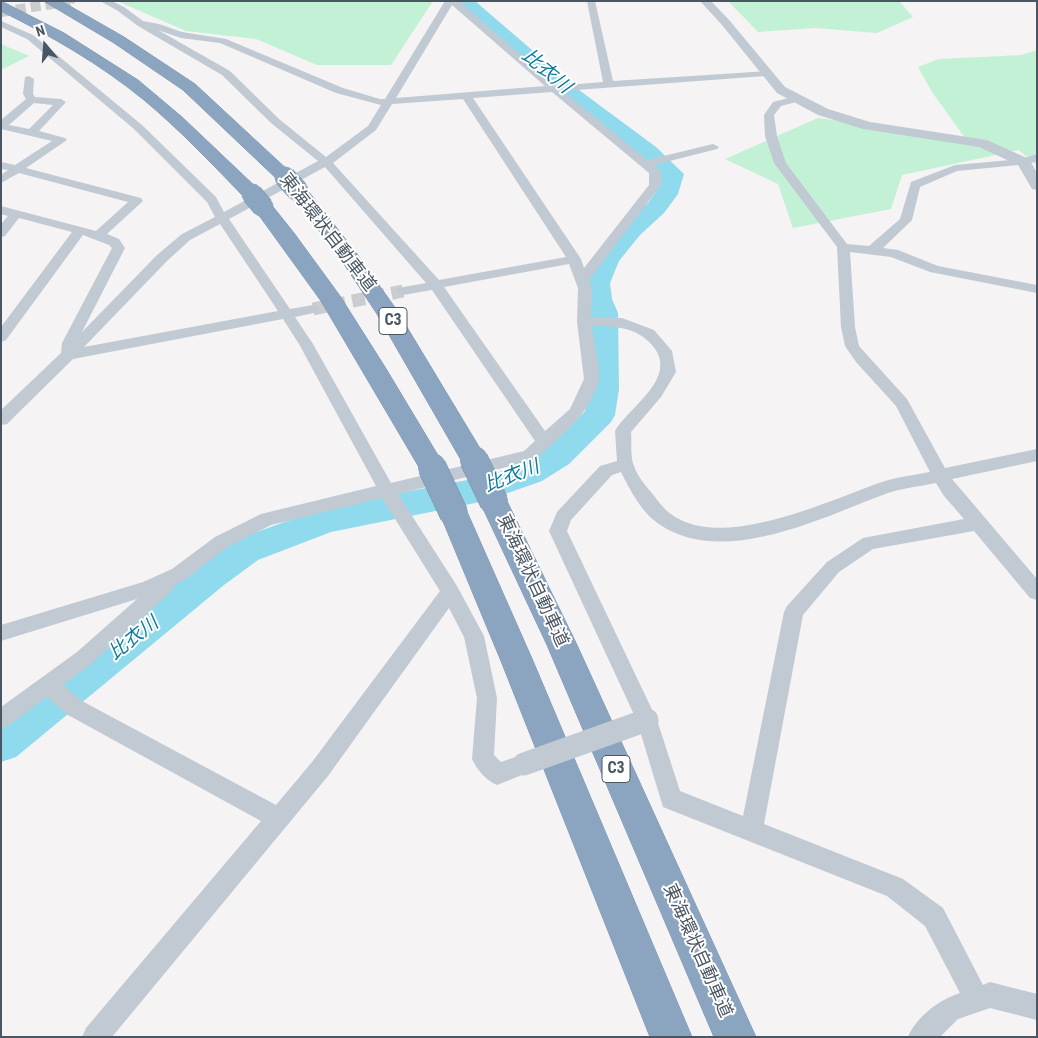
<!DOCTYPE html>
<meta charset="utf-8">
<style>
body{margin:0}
#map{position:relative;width:1038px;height:1038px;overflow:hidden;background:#f5f3f3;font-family:"Roboto Condensed",sans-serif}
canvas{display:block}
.frame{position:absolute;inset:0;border:2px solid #4a5661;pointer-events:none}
.north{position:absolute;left:20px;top:20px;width:50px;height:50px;-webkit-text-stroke:4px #fff;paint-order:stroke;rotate:342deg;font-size:14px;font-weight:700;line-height:20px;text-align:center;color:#4a5661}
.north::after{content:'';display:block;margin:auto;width:18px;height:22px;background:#4a5661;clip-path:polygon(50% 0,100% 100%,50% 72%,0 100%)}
</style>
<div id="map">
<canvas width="1038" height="1038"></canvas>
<div class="frame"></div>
<div class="north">N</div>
</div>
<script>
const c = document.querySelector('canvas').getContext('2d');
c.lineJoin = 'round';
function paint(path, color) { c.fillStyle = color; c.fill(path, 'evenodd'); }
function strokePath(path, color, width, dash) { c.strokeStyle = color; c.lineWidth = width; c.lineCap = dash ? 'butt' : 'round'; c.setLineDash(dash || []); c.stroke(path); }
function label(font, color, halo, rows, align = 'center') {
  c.font = font + ' "Roboto Condensed","Noto Sans JP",sans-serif'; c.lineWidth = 4; c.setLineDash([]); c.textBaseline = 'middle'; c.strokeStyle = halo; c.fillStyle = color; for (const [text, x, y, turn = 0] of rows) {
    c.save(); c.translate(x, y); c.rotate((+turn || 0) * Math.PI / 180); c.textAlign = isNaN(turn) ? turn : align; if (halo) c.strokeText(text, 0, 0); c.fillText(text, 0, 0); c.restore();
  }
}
paint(new Path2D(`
 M117 1H433L391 65H317L256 39 186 31Z
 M728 1H899L913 17 877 33 815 28 758 32Z
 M1 44 29 56 1 70Z
 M1037 50V166L1019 150 902 175 891 209 793 228 778 184 725 159 818 118 965 138 932 92 918 67 939 59 1022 55Z`), '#c3f1d5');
paint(new Path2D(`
 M456 1H475L575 87 656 147 684 174 678 194 664 213 640 235 619 261 610 283 612 299 618 313 619 389 615 415 611 422 569 464 542 481 485 501 331 532 258 560 224 585 16 757 1 762V718L198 565 234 540 327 507 483 477 520 465 547 448 585 411 589 389 590 313 586 299 584 283 598 254 622 225 648 203 655 193 661 175 628 145 561 95Z`), '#90daee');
strokePath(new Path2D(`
 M1 12 71 1`), '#caccce', 10, [10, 5]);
strokePath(new Path2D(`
 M313 309 403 291`), '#caccce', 13, [13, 7]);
const motorway = new Path2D(`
 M1 1 64 33 138 80 182 117 259 190 261 194 259 198 252 200 245 198C212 164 180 130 144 100 100 64 51 36 1 11Z
 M44 1H61L124 37 195 84 291 173 294 177 291 181 285 183 279 181 183 90 114 43Z
 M298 185 305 187 357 254 396 309 487 460 483 467 474 469 465 467 377 314 342 261 289 191 291 187Z
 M263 201 270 203 294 233 340 296 385 367 445 467 441 474 432 477 423 474 321 301 253 207 256 203Z
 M494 492 504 495 577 645 756 1037H714L547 645 480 502 484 495Z
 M454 503 464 507 468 514 533 661 692 1037H650L501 661 440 514 444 507Z`);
strokePath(motorway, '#7690ad', 1);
paint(new Path2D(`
 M67 1H77L73 4Z
 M100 1H112L124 7 143 21 159 24 182 32 226 39 343 88 380 99H385L445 1H459L556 86 603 82 587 1H595L613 81 769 71 770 73 765 76 563 91 647 160 713 144 719 147 717 149 654 165 661 172V185L589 280 592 288 591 318H622L654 330 672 351 676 372 661 397 631 432C632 442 630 457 634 466 638 478 648 488 655 497 662 507 670 515 681 520 734 546 830 500 882 482 897 477 914 475 930 472L896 406 856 362 845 346 841 327 837 247 774 163 765 136 764 115 773 102 796 96 801 99 800 101 781 106 774 115 777 136 786 163 847 244 869 246 900 219 911 182 955 165 1022 159 1037 154V161L1028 164 957 171 920 187 912 220 883 248 898 250 938 266 1037 285V293L930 272 891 257 850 252 855 327 859 346 907 399 945 468 1037 449V461L952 479 1037 579V600L1030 598 974 531 873 549 839 572 803 615 764 824 903 879 943 908 983 985 990 982 1037 994V1020L990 1008 958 1019 940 1037H908C917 1016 939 1000 960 993L925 926 887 896 663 807 637 721 549 531 557 512 600 466 617 461 615 431C630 406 680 377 652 345 636 327 615 326 592 326 593 338 601 371 599 380 591 414 558 438 535 460L398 494 457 586 484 636 497 698 494 755 501 762 524 754 532 757 535 764 532 771 497 785C486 780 477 770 472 759L477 698 464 637 449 608 328 776 112 1037H82L86 1028 261 821 68 715 47 697 8 726 1 729V707L77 652 137 599 1 641V625L143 582 172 569 215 537 261 514 376 486 299 344 283 319 73 359 7 424 1 425V410L61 353 62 343 112 248 109 245 83 235 6 340 1 342V327L72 232 19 218 5 236 1 237V224L8 216 1 214V206L96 231 128 202 19 173 1 183V175L8 170 1 169V162L15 165 52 141 1 129V120L26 99 23 94 25 77 29 76 34 79 33 94 35 97 61 99 66 102 39 131 65 138 67 140 26 168 141 198 143 201 107 234 119 239 125 248 82 332 157 255 182 234 215 217 207 202 134 129 27 39 1 27V21L33 35 142 125 216 197 224 212 318 161 271 123 222 75 138 26 118 11ZM452 5 545 86 396 98ZM158 30 181 38 220 43 336 93 381 105 368 126 326 157 279 119 230 71ZM552 92 649 173V185L584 268 581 259 473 98ZM463 99 566 257 439 280 333 163 376 130 392 104ZM34 103 53 105 29 129 9 125ZM325 167 426 283 398 288 396 291 398 294 403 295 432 290 535 441 524 451 391 483 313 344 295 317 318 312 320 309 318 306 313 305 290 309 229 219ZM220 224 278 311 84 347 167 261 190 240ZM569 264 578 288 577 322 584 379 570 409 545 431 444 287ZM621 472C630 490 642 513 659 524 723 569 825 516 888 493 903 488 921 486 936 483L944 496 964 519 863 538 827 562 787 606 784 612 743 816 680 791 657 720 567 531 571 520 612 475ZM382 498 440 591 312 762 276 805 82 701 63 685 91 664 172 591 174 585 186 579 227 547 271 525Z`), '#c1cad2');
paint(new Path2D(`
 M700 1H711L730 21 785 87 828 109 870 122 987 140 1029 159 1037 173V190L1032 189 1018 165 979 147 863 129 818 115 777 93 722 25Z`), '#c1cad2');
paint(motorway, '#8ba5c1');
const motorwayBridgeFar1 = new Path2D(`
 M285 177 298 191
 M252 194 263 207`);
const motorwayBridge = new Path2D(`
 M474 460 494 502
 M432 467 454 514`);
strokePath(motorwayBridgeFar1, '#7690ad', 22, []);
strokePath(motorwayBridge, '#7690ad', 29, []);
strokePath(new Path2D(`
 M524 764 647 720`), '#c1cad2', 23);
strokePath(motorwayBridgeFar1, '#8ba5c1', 21);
strokePath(motorwayBridge, '#8ba5c1', 28);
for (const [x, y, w] of [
 [393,321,28],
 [616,769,28]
]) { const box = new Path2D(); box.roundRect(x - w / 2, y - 13.5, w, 27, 4); c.fillStyle = '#fff'; c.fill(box); strokePath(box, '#4a5661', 1); }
label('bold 16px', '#4a5661', null, [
 ["C3",393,321],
 ["C3",616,769]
]);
label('18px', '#4a5661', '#fff', [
 ["東海環状自動車道",327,233,52],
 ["東海環状自動車道",532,581,65],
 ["東海環状自動車道",697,951,66]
]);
label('italic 19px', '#0c7c9b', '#fff', [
 ["比衣川",546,72,40],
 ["比衣川",512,477,-21],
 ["比衣川",134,639,-38]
]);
</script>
